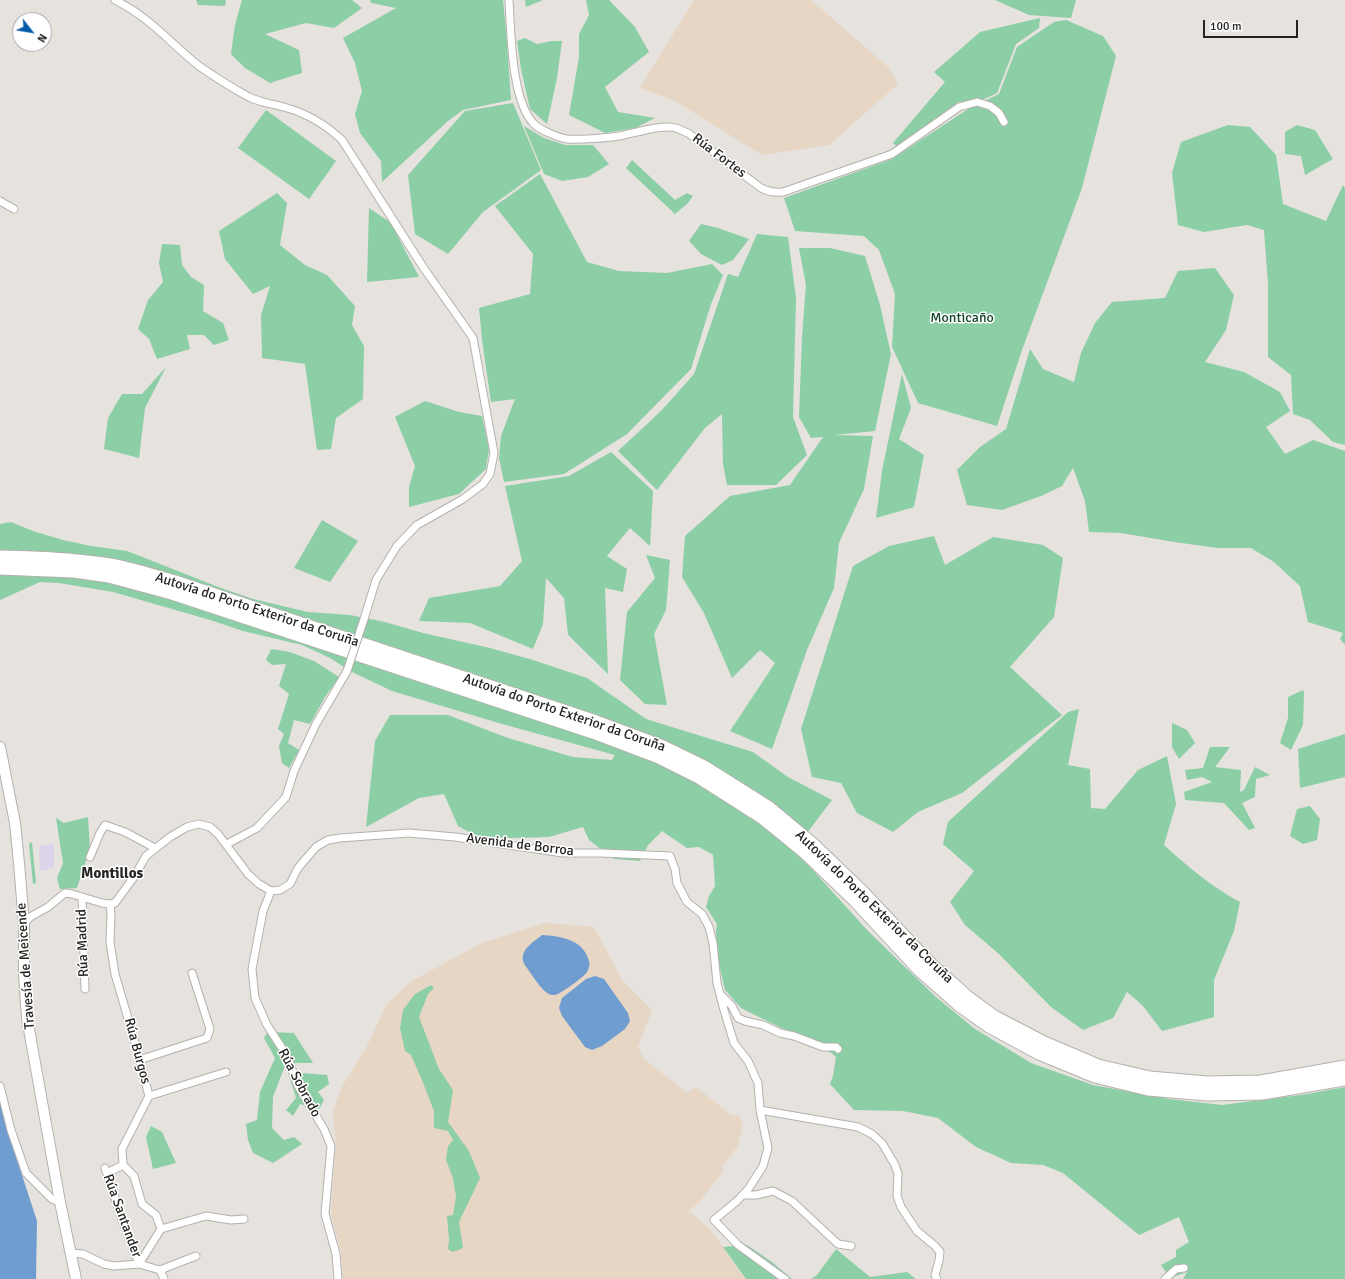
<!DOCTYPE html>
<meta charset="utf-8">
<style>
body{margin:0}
#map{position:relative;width:1345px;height:1279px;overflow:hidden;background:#e6e2de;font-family:Signika,sans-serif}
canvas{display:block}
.north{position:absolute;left:12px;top:12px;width:40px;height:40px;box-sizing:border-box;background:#fff;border:1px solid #a8a7a7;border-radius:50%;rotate:121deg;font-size:11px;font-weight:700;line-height:16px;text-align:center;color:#262422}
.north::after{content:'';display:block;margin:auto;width:14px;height:18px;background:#0059a7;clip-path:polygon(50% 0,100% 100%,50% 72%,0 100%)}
.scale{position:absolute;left:1203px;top:20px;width:95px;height:18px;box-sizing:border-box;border:2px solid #262422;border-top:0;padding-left:5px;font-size:12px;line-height:14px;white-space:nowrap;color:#262422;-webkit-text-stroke:3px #fff;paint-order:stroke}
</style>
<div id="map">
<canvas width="1345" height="1279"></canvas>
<div class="north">N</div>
<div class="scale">100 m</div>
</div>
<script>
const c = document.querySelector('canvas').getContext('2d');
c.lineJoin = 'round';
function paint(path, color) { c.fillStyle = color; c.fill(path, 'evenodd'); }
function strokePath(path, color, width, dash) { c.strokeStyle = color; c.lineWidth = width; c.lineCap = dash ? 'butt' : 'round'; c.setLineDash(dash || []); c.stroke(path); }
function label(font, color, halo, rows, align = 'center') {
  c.font = font + ' Signika,sans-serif'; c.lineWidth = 3; c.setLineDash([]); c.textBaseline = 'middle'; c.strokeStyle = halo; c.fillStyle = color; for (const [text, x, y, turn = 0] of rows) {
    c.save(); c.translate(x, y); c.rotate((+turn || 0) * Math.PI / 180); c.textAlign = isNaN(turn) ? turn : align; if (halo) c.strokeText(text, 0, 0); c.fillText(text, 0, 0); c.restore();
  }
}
paint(new Path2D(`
 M54 843V868L40 871 39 846Z`), '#ded4e9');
paint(new Path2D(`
 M694 0H811L888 67 898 84 829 145 762 155 675 101 640 88Z
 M545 923 594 927 622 980 652 1010 638 1047 644 1059 687 1093 696 1087 731 1115 739 1116 743 1125 738 1146 722 1167 723 1172 700 1201 689 1211 712 1231 745 1279H343L341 1252 331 1214 336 1146 333 1112 341 1088 366 1048 387 1004 410 982 482 943Z`), '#e8d6c5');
paint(new Path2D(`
 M196 0H226L225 6 198 5Z
 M242 0H352L362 8 334 28 306 23 265 34 299 50 302 73 270 83 245 68 231 54 235 25Z
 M370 0H503L506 30 511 100 463 110 448 121 382 182 381 161 360 133 355 114 362 91 355 63 343 38 396 8 371 3Z
 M525 0H543L526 7Z
 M586 0H609L635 27 649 52 605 87 618 112 655 118 635 128 605 133 569 115 579 57V34L589 15Z
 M995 0H1076L1071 18 1029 15Z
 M1040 18 1039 28 1016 44 997 93 982 100 958 102 898 148 893 143 945 82 934 72 980 32Z
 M1066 20 1103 36 1116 56 1082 188 1022 350 997 426 918 403 892 347 895 294 879 250 864 236 795 231 784 198 892 159 968 109 999 94 1017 47 1054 22Z
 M525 38 537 44 552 41H562L557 78 547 124 530 109 521 69 517 41Z
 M513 103 541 170 483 212 448 254 415 234 408 175 465 111Z
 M266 110 336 161 309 199 238 148Z
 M1228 125 1250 127 1276 155 1283 204 1326 221 1343 185 1345 188V445L1333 442 1310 420 1293 414 1291 375 1268 357V284L1264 230 1247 225 1204 232 1178 225 1172 173 1181 142Z
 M1297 125 1315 130 1333 159 1305 175 1301 156 1285 154V132Z
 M524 126 544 138 565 145H593L609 164 588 177 562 181 544 174Z
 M632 160 675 200 687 193 693 196 688 203 675 214 626 168Z
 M540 174 587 262 619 271 667 273 712 264 723 275 711 304 691 369 627 434 564 474 504 482 499 458 501 436 515 399 491 402 482 340 479 308 530 294 533 254 495 206Z
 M277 193 287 203 280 245 305 265 327 275 355 306 352 325 364 346 363 399 336 418 331 449 317 450 305 364 262 358 261 315 270 286 253 294 225 259 219 231Z
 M369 208 391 223 419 277 367 282Z
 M701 224 718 228 749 239 733 260 722 265 701 254 689 241Z
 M757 234 788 237 796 298 793 417 807 455 776 485H727L723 464 722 414 705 428 657 490 618 451 661 411 694 374 728 274 738 277Z
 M162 244 180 245 182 265 191 277 204 285 203 311 223 323 229 340 214 345 204 335H187L190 349 157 359 149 339 138 329 148 300 163 282 159 263Z
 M799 248H830L865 256 880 305 891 354 875 431 834 435 873 436 864 489 839 543 834 588 807 650 772 749 730 731 775 663 760 650 732 678 704 613 682 577 685 536 730 496 790 485 823 437 811 438 799 417 802 337 806 285Z
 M1215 268 1234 295 1226 330 1205 362 1244 372 1280 392 1290 411 1266 427 1285 454 1313 440 1345 451V645L1340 639 1343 633 1308 622 1300 586 1274 562 1251 548H1218L1174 542 1121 533 1089 532 1085 501 1073 468 1062 486 1041 496 1002 510 967 505 957 470 980 447 1006 429 1030 349 1043 369 1074 382 1081 353 1095 323 1112 302 1165 298 1178 271Z
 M166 367 145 408 139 458 104 449 108 418 122 394H142Z
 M902 374 911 408 899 439 924 455 914 507 876 518 882 471Z
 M425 401 459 412 482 416 489 449 486 469 459 494 409 507V487L415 466 395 417Z
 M611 452 653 491 650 546 630 528 607 556 627 569 623 592 605 588 608 674 568 635 564 598 546 578 543 624 533 649 470 623 419 621 429 598 500 586 522 561 505 486 569 476Z
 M322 520 358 541 330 582 294 568Z
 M11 522 33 531 63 540 91 546 127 551 221 588 253 599 308 612 350 615 385 622 423 633 490 648 533 660 587 678 646 719 753 752 788 777 832 800 807 833 788 847 809 866 869 932 936 997 975 1029 1031 1063 1093 1085 1169 1099 1222 1105 1308 1094 1345 1087V1279H1183L1187 1272 1170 1278 1161 1265 1176 1257V1250L1189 1242 1179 1217 1139 1235 1063 1173 1043 1165 1011 1163 976 1147 938 1118 903 1111 854 1110 830 1084 833 1076 836 1057 812 1038 781 1028 741 1008 725 990 717 955 716 931 717 924 706 907 709 896 715 886 713 855 699 847 687 848 662 831 648 845 640 861 614 859 589 840 583 827 549 837 510 838 477 836 458 826 444 794 419 798 366 827 375 741 390 715H448L508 738 573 757 612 760 615 755 502 724 392 691 352 672 330 658 302 645 243 631 210 620 113 592 59 583 40 582 0 600V524Z
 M934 536 945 565 993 537 1043 545 1063 558 1054 617 1010 667 1062 715 962 793 918 812 893 832 857 813 841 783 812 777 801 729 853 566 889 546Z
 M646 555 670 560 666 610 654 634 667 705 645 704 620 680 627 612 655 578Z
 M271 649 290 652 314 661 339 677 325 697 310 724 294 720 288 743 299 750 289 768 282 763 279 746 284 734 278 729 289 694 279 686 286 664 272 665 266 660Z
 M1303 690 1304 693 1303 725 1291 750 1280 743 1288 718V697Z
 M1079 709 1068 765 1090 769 1091 808 1105 809 1138 770 1167 756 1176 804 1164 845C1188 867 1212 887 1240 902L1234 931 1214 980V1017L1162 1031 1143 1006 1127 992 1113 1018 1083 1030 1051 1007 999 954 965 925 950 902 974 871 943 844 948 822 1068 712Z
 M1172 723 1187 730 1195 743 1179 759 1172 747Z
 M1345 734V777L1300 788 1298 749Z
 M1210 747H1230L1215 767 1241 770 1240 792 1244 790 1255 767 1270 775 1256 779 1255 797 1242 803 1255 828 1249 830 1224 803 1185 800 1184 792 1212 782 1202 777 1187 780 1185 770 1203 768Z
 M1310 806 1320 819 1317 840 1303 844 1290 836 1297 809Z
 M88 817 90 849 77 888 60 889 57 878 63 863 56 818 64 823Z
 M32 842 36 883 33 884 29 844Z
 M431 985 434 988 428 994 419 1017 439 1069 453 1090 448 1122 469 1151 480 1178 459 1222 463 1248 453 1252 448 1249 449 1240 447 1216 453 1215 456 1197 453 1178 446 1160 448 1146 453 1140 448 1131 434 1128V1111L422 1080 411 1055 405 1051 400 1028 403 1010 415 994Z
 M268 1032 294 1033 313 1063H286L273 1097 272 1128 284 1140 294 1137 302 1144 273 1163 253 1153 248 1140 246 1124 257 1120 260 1092 275 1058 264 1038Z
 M288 1072 327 1075 329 1084 318 1092 324 1100 319 1109 300 1104 293 1116 286 1110 296 1098Z
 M151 1126 162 1132 176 1163 153 1169 146 1137Z
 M747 1245 772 1262 792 1279H746L723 1247Z
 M836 1249 870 1277 907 1272 916 1279H811L817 1275Z`), '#8ccea6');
paint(new Path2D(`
 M542 935C561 936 584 940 589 961 590 964 589 969 587 972 584 977 559 995 555 995 552 995 550 995 549 994 542 991 532 975 527 968 515 953 531 944 542 935Z
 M595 976 604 979 628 1013 630 1021 625 1029 602 1046 592 1050 585 1047 562 1016 559 1008 562 998 586 979Z
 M0 1101 6 1126 37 1221 36 1279H0Z`), '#6f9dd0');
const minor = new Path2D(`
 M115 0C151 18 169 42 199 66 215 77 232 88 249 97 261 103 274 104 287 108 308 114 326 125 342 140L423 267 473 338 494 453 490 474 483 484 463 499 417 525 397 546 376 580 364 619
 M509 0C511 32 511 100 534 124 540 130 559 138 567 139 580 140 606 138 619 136 635 133 662 124 676 128 680 129 684 132 688 133L761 188C769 192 775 193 783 192L892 154 959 107 977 102 990 106 999 113 1004 122
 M0 201 14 209
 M227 844 257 828 286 797 294 771 316 724 347 671
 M90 857 100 833 105 825 125 832 155 848
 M271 891 263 911 252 969 255 998 267 1025 287 1056 298 1086 324 1129 331 1146 325 1214 336 1254 338 1279
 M82 897 85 989
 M110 904 111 914 110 942 115 974 134 1039 149 1096 122 1149 123 1165 134 1176 142 1204 156 1215 161 1229
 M24 924 30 917 48 907 65 893 72 894 102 903 110 904 115 903 134 877 146 856 170 837 187 827 199 824 210 827 218 834 248 874 259 884 271 891 280 890 290 884 298 868 316 847 328 840 340 838 409 833 455 837 563 853H601L670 856 675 869 677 883 687 902 702 914 709 927 713 943 717 983 724 1010 734 1043 748 1061 758 1083 760 1110 768 1148 763 1166 749 1188 737 1201 714 1220 738 1245 785 1279
 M720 994 732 1006 738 1018 745 1021 763 1025 780 1033 794 1036 823 1047H836L838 1049
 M139 1060 207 1038 210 1029 192 973
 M0 1086 11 1130 26 1173 52 1199 60 1202
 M149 1096 226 1072
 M760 1110 858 1127 872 1134 882 1143 895 1165 898 1174 897 1196 901 1207 917 1231 935 1246 940 1252 939 1261 935 1275 937 1279
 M105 1168 123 1222 139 1264
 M107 1173 123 1165
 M743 1195H756L773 1191 792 1201 838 1244 851 1246
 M71 1253 83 1254 104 1264 114 1266 139 1264 160 1270 164 1279
 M139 1264 161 1229 206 1216 231 1220 244 1219
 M160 1270 196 1256
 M1165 1279 1176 1269 1184 1268`);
const secondary = new Path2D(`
 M0 747 15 823 19 863 24 924V975L27 1018 60 1202 76 1279`);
const motorway = new Path2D(`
 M0 557C37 558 73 559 110 565 132 569 153 576 175 582L596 722 663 747 704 767 769 808 812 844 862 892 927 961 968 998 994 1017 1044 1043 1098 1066 1150 1078 1207 1083 1261 1082 1345 1067
 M0 568 74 571 109 576 172 593 593 732 659 757 699 777 762 817 805 852 854 899 919 969 961 1006 989 1026 1039 1053 1095 1076 1148 1089 1207 1094 1262 1093 1345 1079`);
strokePath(minor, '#b5b1ad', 9);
strokePath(secondary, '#b5b1ad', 12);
strokePath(motorway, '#b5b1ad', 15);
strokePath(minor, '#fff', 7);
strokePath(secondary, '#fff', 10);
strokePath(motorway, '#fff', 13);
const minorBridge = new Path2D(`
 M347 671 364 619`);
strokePath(minorBridge, '#b5b1ad', 9, []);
strokePath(minorBridge, '#fff', 7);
label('14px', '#262422', '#fff', [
 ["Rúa Fortes",719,156,37],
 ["Autovía do Porto Exterior da Coruña",257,610,18],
 ["Autovía do Porto Exterior da Coruña",564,713,19],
 ["Avenida de Borroa",520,845,7],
 ["Autovía do Porto Exterior da Coruña",874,907,44],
 ["Rúa Madrid",83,943,-92],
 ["Travesía de Meicende",26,966,-94],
 ["Rúa Burgos",137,1051,75],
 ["Rúa Sobrado",299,1083,62],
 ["Rúa Santander",122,1216,70]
]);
label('14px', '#11452a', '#fff', [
 ["Monticaño",962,318]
]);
label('bold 15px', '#262422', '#fff', [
 ["Montillos",112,874]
]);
</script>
